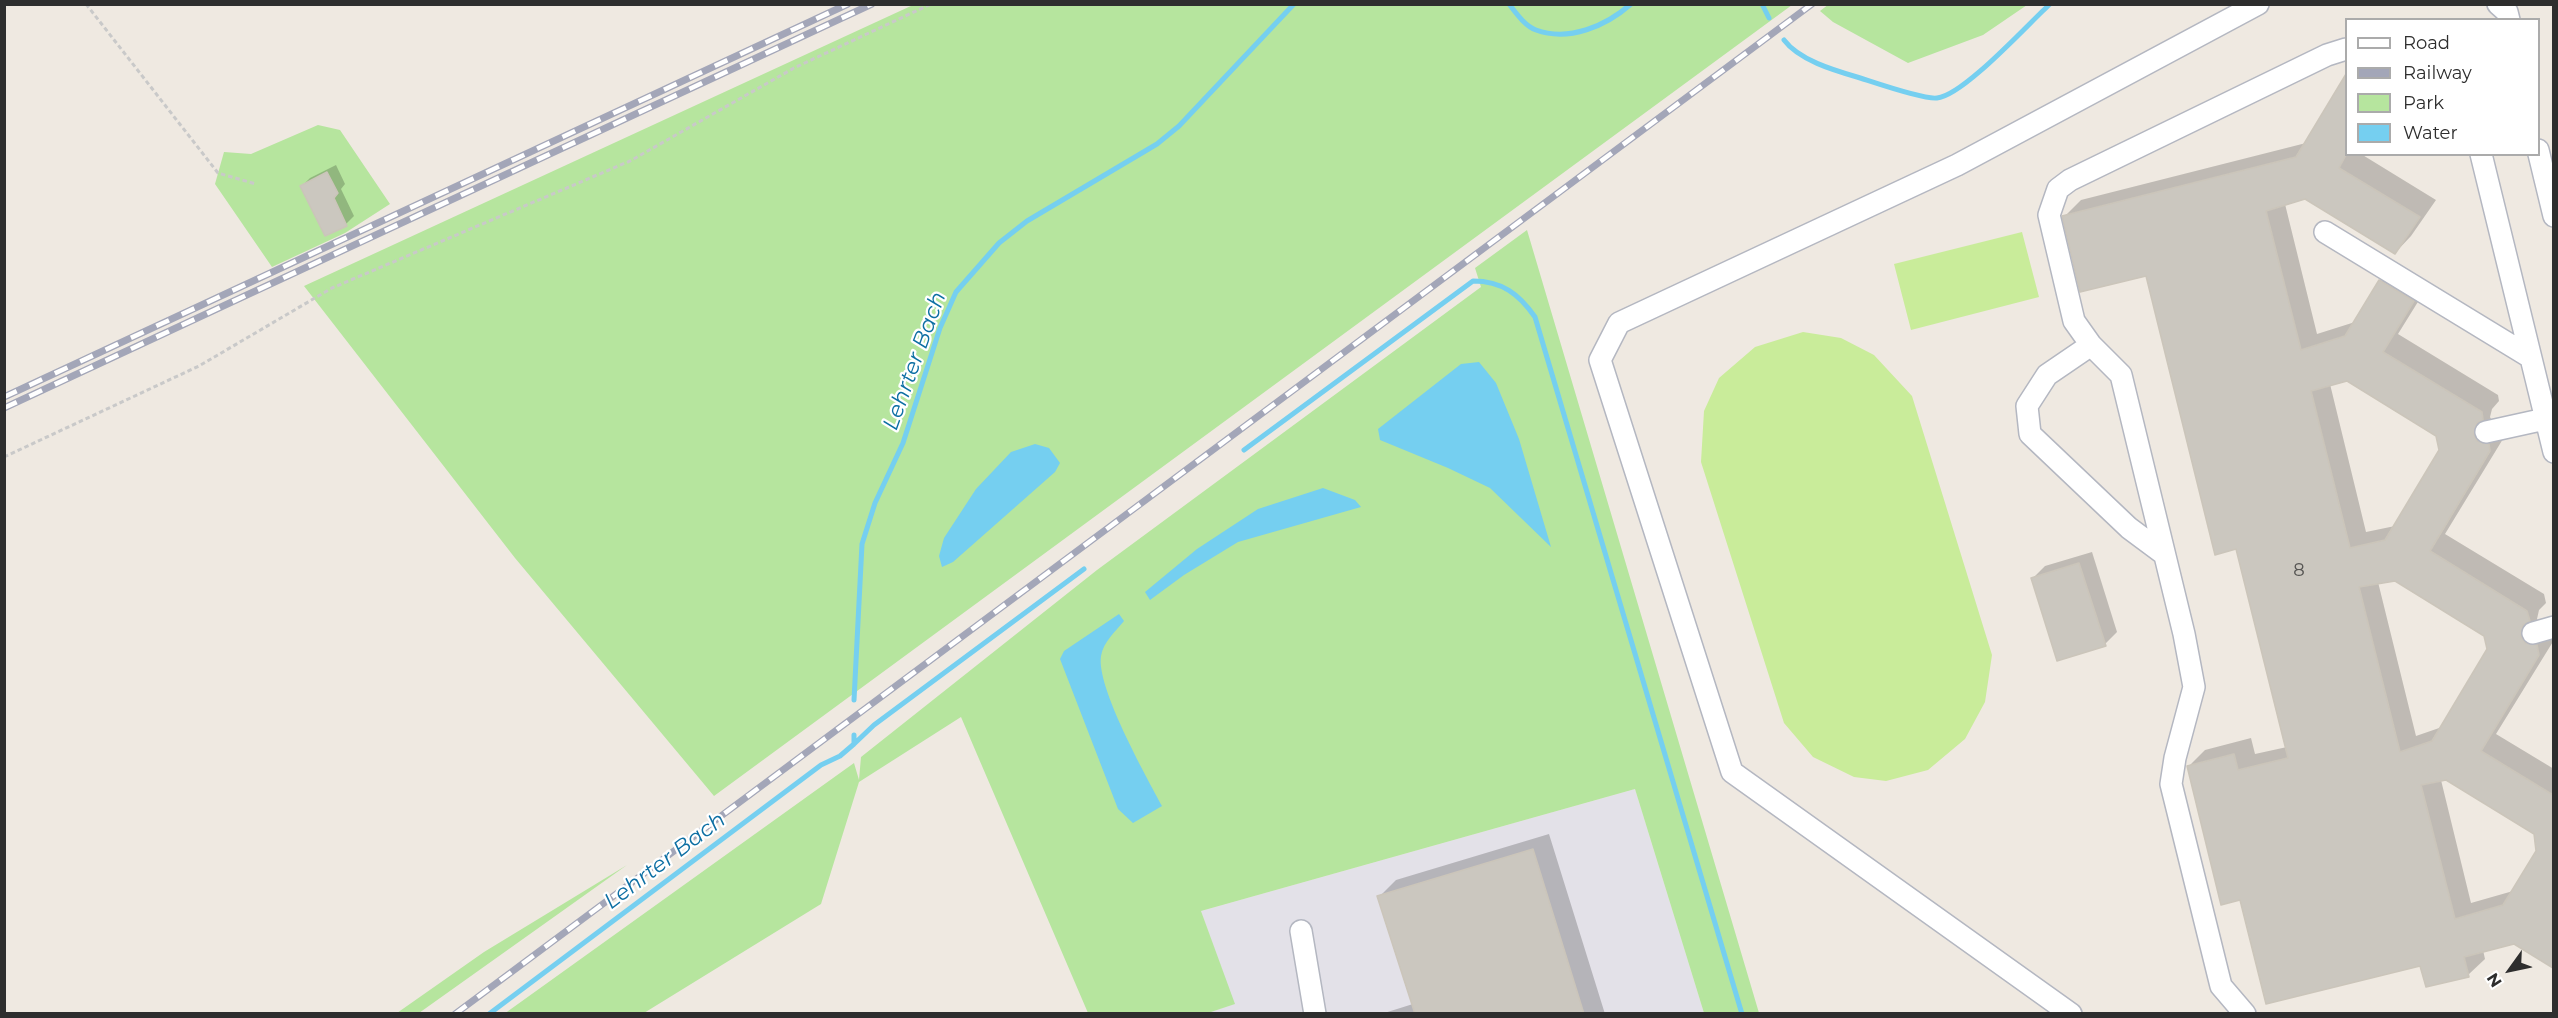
<!DOCTYPE html>
<style>
body{margin:0}
#map{position:relative;width:2558px;height:1018px;overflow:hidden;background:#efe9e1;font-family:Montserrat,sans-serif}
canvas{display:block}
.frame{position:absolute;inset:0;border:6px solid #2e2e2e;pointer-events:none}
.legend{position:absolute;left:2345px;top:18px;width:195px;height:138px;box-sizing:border-box;background:#fff;border:2px solid #ababab;margin:0;padding:8px 10px;list-style:none;font-size:18px;color:#2e2e2e}
.legend li{display:flex;align-items:center;gap:12px;height:30px}
.legend b{width:30px;border:2px solid #ababab}
.north{position:absolute;left:2480px;top:940px;width:60px;height:60px;-webkit-text-stroke:4px #fff;paint-order:stroke;rotate:237deg;font-size:16px;font-weight:700;line-height:24px;text-align:center;color:#2e2e2e}
.north::after{content:'';display:block;margin:auto;width:21px;height:27px;background:#2e2e2e;clip-path:polygon(50% 0,100% 100%,50% 72%,0 100%)}
</style>
<div id="map">
<canvas width="2558" height="1018"></canvas>
<div class="frame"></div>
<ul class="legend">
<li><b style="height:8px;background:#fff"></b>Road</li>
<li><b style="height:8px;background:#a3a6b8"></b>Railway</li>
<li><b style="height:16px;background:#b6e59e"></b>Park</li>
<li><b style="height:16px;background:#75cff0"></b>Water</li>
</ul>
<div class="north">N</div>
</div>
<script>
const c = document.querySelector('canvas').getContext('2d');
c.lineJoin = 'round';
function paint(path, color) { c.fillStyle = color; c.fill(path, 'evenodd'); }
function strokePath(path, color, width, dash) { c.strokeStyle = color; c.lineWidth = width; c.lineCap = dash ? 'butt' : 'round'; c.setLineDash(dash || []); c.stroke(path); }
function label(font, color, halo, rows, align = 'center') {
  c.font = font + ' Montserrat,sans-serif'; c.lineWidth = 4.5; c.setLineDash([]); c.textBaseline = 'middle'; c.strokeStyle = halo; c.fillStyle = color; for (const [text, x, y, turn = 0] of rows) {
    c.save(); c.translate(x, y); c.rotate((+turn || 0) * Math.PI / 180); c.textAlign = isNaN(turn) ? turn : align; if (halo) c.strokeText(text, 0, 0); c.fillText(text, 0, 0); c.restore();
  }
}
paint(new Path2D(`
 M1635 789 1704 1013H1208L1234 1004 1201 911Z`), '#e3e1e8');
paint(new Path2D(`
 M1829 4H2027V5L1983 35 1908 63 1833 22 1820 11Z
 M913 5H1792L714 796 515 558 304 286Z
 M318 125 340 130 390 204 345 233 272 267 215 184 224 152 251 154Z
 M1527 230 1759 1013H1704L1635 789 1201 911 1235 1004 1208 1013H1088L961 717 859 782 821 904 644 1013 504 1014 854 763 859 780 861 757 1097 570 1481 287 1475 268Z
 M627 865 419 1013H397L484 952Z`), '#b6e59e');
paint(new Path2D(`
 M2022 232 2039 297 1911 330 1894 264Z
 M1803 332 1841 338 1874 355 1912 396 1992 655 1985 702 1965 739 1928 770 1886 781 1854 777 1813 757 1784 723 1701 462 1704 411 1719 378 1755 347Z`), '#c9ec9a');
paint(new Path2D(`
 M1479 362 1496 383 1519 439 1551 547 1490 488 1448 468 1380 440 1378 429 1461 364Z
 M1035 444 1049 448 1060 463 1055 472 953 562 942 567 939 556 944 538 976 489 1011 452Z
 M1323 488 1355 500 1361 507 1238 542 1184 575 1150 600 1145 592 1197 549 1258 509Z
 M1119 614 1124 621C1116 631 1103 642 1101 656 1096 687 1146 776 1162 806L1133 823 1118 809 1060 659 1064 651Z`), '#75cff0');
paint(new Path2D(`
 M2346 76V154H2361L2436 200 2411 236 2395 253 2305 198 2285 204 2317 334 2355 322 2381 281 2397 264 2429 284 2398 334 2498 395 2499 401 2492 409 2490 417 2494 425 2506 434 2445 534 2544 594 2546 603 2539 610 2537 619 2541 626 2554 630V640L2496 734 2554 769V966L2515 942 2483 950 2485 959 2468 975 2422 965 2241 898 2188 767 2205 750 2251 738 2255 754 2287 747 2238 548 2147 274 2064 217 2081 200 2306 143ZM2347 380 2437 435 2441 450 2395 526 2366 532 2330 384ZM2395 579 2486 635 2489 650 2442 727 2416 736 2378 582ZM2446 779 2536 833 2537 852 2513 891 2471 903 2441 780Z
 M336 165 345 184 341 189 354 216 346 224 302 186 310 178Z
 M2092 552 2117 632 2105 644 2032 579 2045 566Z
 M1549 834 1605 1014H1381L1413 1004 1379 897 1396 880Z`), '#0003');
strokePath(new Path2D(`
 M1509 4C1516 13 1525 26 1536 30 1569 42 1606 26 1631 4
 M1762 4 1769 18
 M1784 40C1799 60 1833 70 1857 77 1873 82 1924 100 1937 98 1963 96 2028 24 2050 4
 M1244 450 1473 281C1502 281 1519 294 1535 317L1742 1014
 M854 700 862 544 875 503 903 443 940 328 956 292 999 243 1027 221 1157 144 1179 126 1294 4
 M854 744 874 725 1084 569
 M489 1014 821 765 840 756 854 744V735`), '#75cff0', 5);
const building = new Path2D(`
 M2346 74V155L2339 168 2420 217 2395 254 2305 199 2266 211 2301 350 2345 336 2379 280 2414 301 2383 352 2482 412 2483 420 2477 423 2474 434 2477 441 2489 444 2490 451 2430 551 2527 611 2530 621 2523 625 2521 636 2525 643 2537 645 2539 655 2481 751 2553 795V968L2514 944 2464 957 2469 977 2426 987 2420 966 2266 1004 2240 900 2221 905 2187 766 2234 754 2238 770 2288 758 2236 549 2215 555 2146 276 2080 292 2062 216 2296 157ZM2347 381 2436 436 2439 450 2385 540 2350 548 2311 391ZM2395 581 2484 636 2487 649 2432 741 2400 752 2359 587ZM2446 780 2534 834 2536 851 2503 905 2455 919 2421 785Z
 M327 172 338 193 334 198 347 226 325 236 300 186Z
 M2079 563 2106 646 2057 661 2031 578Z
 M1533 849 1584 1014H1415L1377 896Z`);
paint(building, '#cbc7bf');
strokePath(building, '#cbc5ba', 1.5);
const minor = new Path2D(`
 M2498 4 2507 12 2509 20
 M2538 150 2554 216
 M2481 154 2554 452
 M2325 232 2530 357
 M2091 345 2047 375 2027 406 2030 434 2129 528 2164 554
 M2486 432 2545 419
 M2533 633 2554 627
 M1301 931 1315 1014
 M2071 1014 1732 772 1600 360 1619 323 1957 165 2258 4
 M2245 1014 2221 986 2171 784 2175 758 2194 687 2184 634 2121 375 2091 345 2074 321 2049 215 2058 189 2070 180 2327 55 2346 49`);
strokePath(minor, '#b4b7c1', 24);
strokePath(new Path2D(`
 M86 4 218 173 256 184
 M4 457 199 366 332 288 630 161 794 68 931 4`), '#c9c9c9', 3, [4.5, 3]);
strokePath(minor, '#fff', 21);
const rail = new Path2D(`
 M4 397 848 4
 M4 408 872 4
 M455 1014 1812 4`);
strokePath(rail, '#a3a6b8', 7);
strokePath(rail, '#fff', 4.5, [14]);
label('18px', '#555452', null, [
 ["8",2299,571]
]);
label('italic 22px', '#0d6fa3', '#fff', [
 ["Lehrter Bach",915,361,-70],
 ["Lehrter Bach",665,861,-37]
]);
</script>
